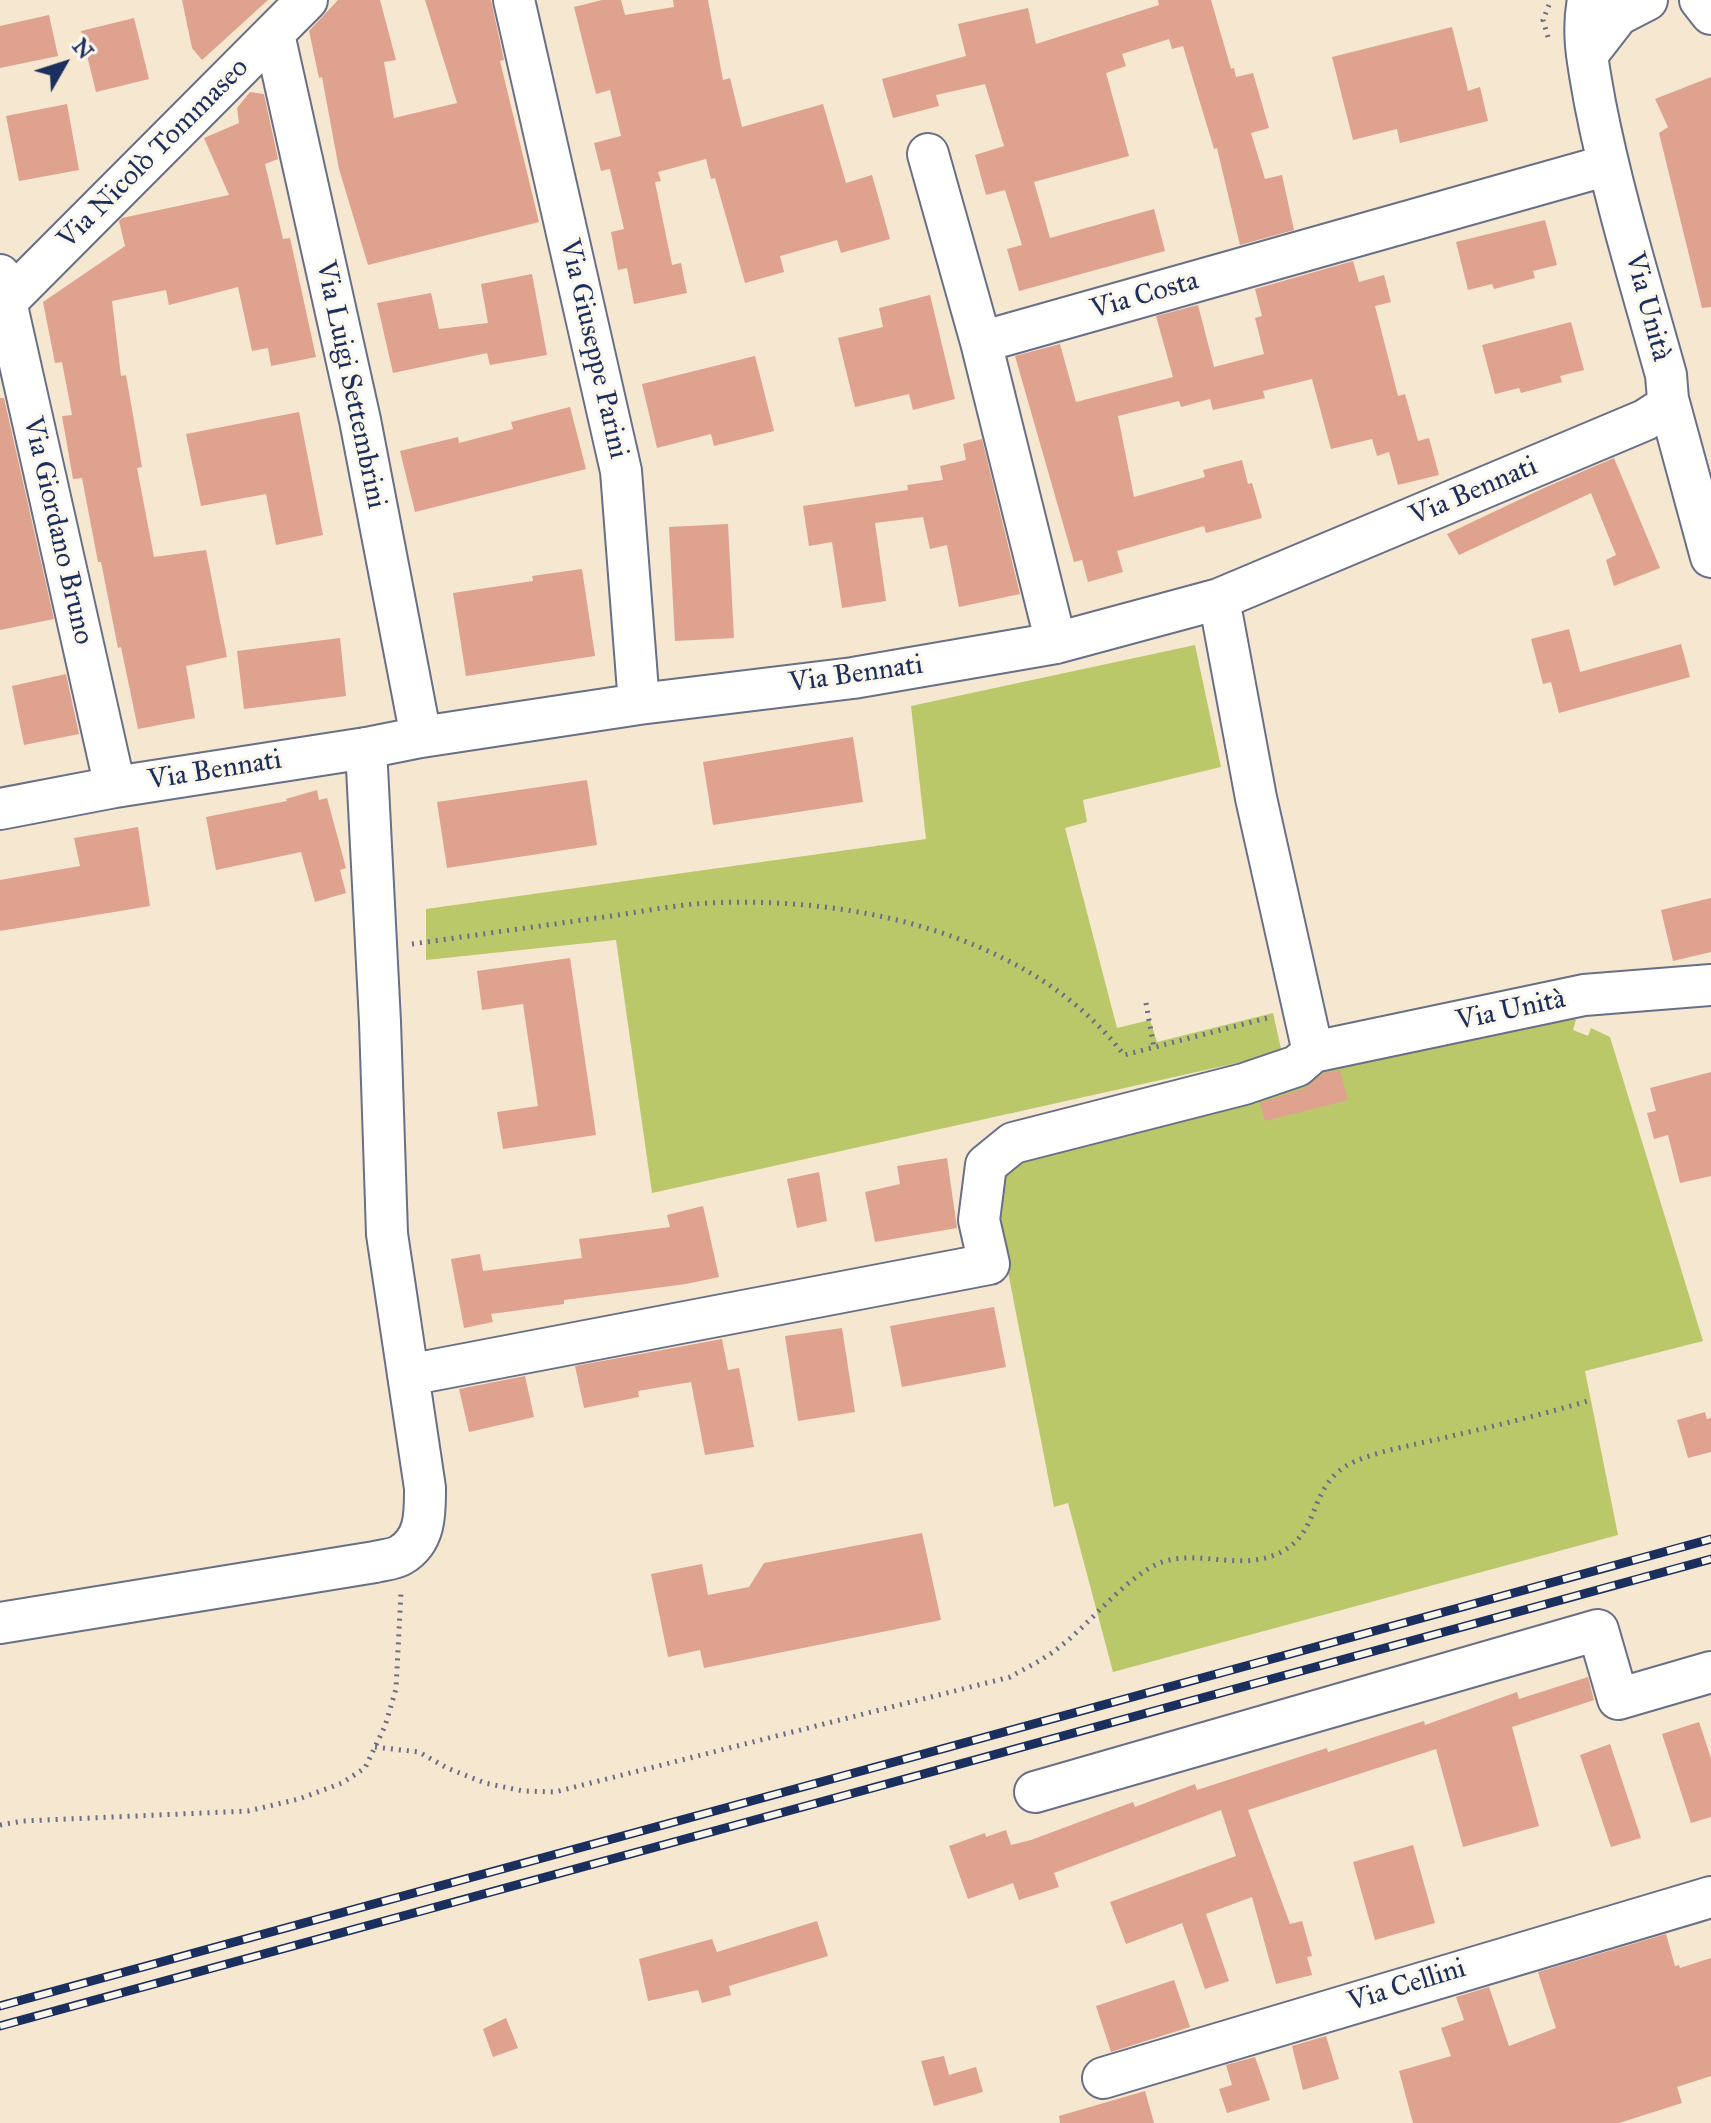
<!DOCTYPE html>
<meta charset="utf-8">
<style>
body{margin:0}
#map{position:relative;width:1711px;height:2123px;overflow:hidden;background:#f6e7d0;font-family:"IM FELL Great Primer",serif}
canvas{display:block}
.north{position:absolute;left:24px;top:24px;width:80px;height:80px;-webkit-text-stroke:6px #fbf7ec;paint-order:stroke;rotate:51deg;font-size:22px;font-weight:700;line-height:32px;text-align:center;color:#1b2f5e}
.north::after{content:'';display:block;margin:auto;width:28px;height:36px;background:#1b2f5e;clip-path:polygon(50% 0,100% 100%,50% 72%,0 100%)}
</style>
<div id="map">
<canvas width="1711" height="2123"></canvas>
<div class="north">N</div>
</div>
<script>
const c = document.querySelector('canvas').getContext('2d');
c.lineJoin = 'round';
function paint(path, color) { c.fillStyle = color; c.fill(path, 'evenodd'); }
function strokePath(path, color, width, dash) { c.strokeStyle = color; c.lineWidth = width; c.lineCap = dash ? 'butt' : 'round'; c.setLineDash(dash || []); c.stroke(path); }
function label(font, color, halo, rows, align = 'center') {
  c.font = font + ' "IM FELL Great Primer",serif'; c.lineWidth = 6; c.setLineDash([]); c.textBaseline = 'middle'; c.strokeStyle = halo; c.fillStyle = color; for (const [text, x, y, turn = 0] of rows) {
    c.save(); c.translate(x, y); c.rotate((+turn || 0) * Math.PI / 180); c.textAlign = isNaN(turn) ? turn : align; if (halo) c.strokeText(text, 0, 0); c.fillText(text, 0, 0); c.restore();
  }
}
paint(new Path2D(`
 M1195 645 1221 767 1083 800 1087 822 1065 828 1117 1028 1150 1020 1157 1042 1273 1013 1282 1053 652 1193 616 940 426 960V909L926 839 911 706Z
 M1558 1011 1576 1020 1573 1030 1588 1036 1591 1028 1610 1037 1703 1341 1585 1371 1618 1535 1113 1672 1068 1503 1054 1507 998 1221 1004 1179 1007 1171 1053 1136Z`), '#bac86a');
paint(new Path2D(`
 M182 0H268L202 60 192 48Z
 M338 0H380L396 60 384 62 394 118 457 103 425 0H491L504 60 500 61 539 222 368 265 339 169 322 77 319 78 309 31Z
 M602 0H621L625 15 674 7 673 0H708L723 80 730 78 742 127 823 104 846 183 872 175 890 239 841 253 837 240 780 256 784 272 745 283 715 178 711 179 706 159 658 172 661 181 655 182 672 265 681 263 687 293 634 304 627 268 618 270 611 232 624 229 610 169 601 171 594 143 621 136 610 90 596 94 574 7Z
 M1158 0H1211L1231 69 1234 68 1236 77 1253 73 1269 128 1251 133 1265 179 1282 175 1294 230 1240 245 1217 148 1214 149 1183 46 1172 49 1169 39 1122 54 1126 66 1106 73 1129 156 1034 182 1050 238 1154 209 1165 251 1019 291 1007 249 1022 245 1005 190 986 195 975 155 1004 146 985 84 936 95 939 106 893 118 882 79 966 56 958 24 1028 8 1036 44 1159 5Z
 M49 15 58 56 0 68V26Z
 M134 18 149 79 96 92 81 31Z
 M1452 27 1468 91 1480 87 1488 121 1400 143 1397 129 1353 140 1332 57Z
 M1711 77V307L1702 308 1659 133 1668 127 1655 99Z
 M250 92 264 94 278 159 265 164 283 239 290 238 316 357 271 366 268 348 252 351 238 287 169 305 166 290 112 301 121 376 126 375 142 467 137 468 154 557 206 550 227 657 186 666 195 718 138 729 121 647 118 648 101 562H98L82 478 73 479 62 416 72 415 62 362 55 363 43 302 125 246 119 221 122 218 229 195 204 138 239 123 237 108Z
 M67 104 79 170 19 181 6 116Z
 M1545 220 1557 265 1533 271 1535 278 1494 289 1492 284 1468 290 1456 242Z
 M1353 261 1359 282 1384 275 1391 302 1375 306 1398 396 1405 394 1418 441 1429 438 1439 475 1398 485 1389 452 1377 456 1372 439 1331 449 1312 379 1263 391 1265 398 1213 410 1210 399 1181 407 1179 401 1118 416 1134 497 1205 477 1203 470 1242 460 1248 484 1252 483 1262 518 1206 533 1204 526 1117 551 1123 572 1088 582 1082 560 1074 562 1015 356 1060 344 1076 402 1173 377 1156 316 1198 305 1214 367 1264 354 1255 318 1262 316 1255 289Z
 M532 274 547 355 490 365 487 353 393 373 377 303 431 293 439 329 488 323 481 284Z
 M930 295 955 399 913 410 909 394 855 407 838 338 883 327 879 308Z
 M1571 322 1584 370 1560 376 1562 382 1521 393 1519 388 1495 394 1482 345Z
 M755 356 774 431 714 446 711 434 657 448 642 384Z
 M0 398H4L54 619 0 630Z
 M570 407 586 469 415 512 400 451 458 437 459 443 513 429 511 422Z
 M299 412 323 535 276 545 266 494 201 506 186 434Z
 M982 439 1020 594 959 607 947 545 930 549 923 517 875 523 886 601 842 608 832 542 809 546 803 506 908 490 907 485 943 480 940 466 966 460 963 444Z
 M1614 458 1660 568 1614 586 1606 560 1616 555 1591 493 1459 555 1447 534 1544 488Z
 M728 524 734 638 675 641 669 527Z
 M582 569 595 656 466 676 453 593 533 581 532 576Z
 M1569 629 1580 672 1681 644 1690 677 1559 713 1551 682 1543 684 1531 639Z
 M340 638 346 696 244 709 237 651Z
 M66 674 79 734 24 745 12 686Z
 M853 737 863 802 713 825 703 762Z
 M587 780 597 845 447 868 437 802Z
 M317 790 319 800 327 798 346 868 340 870 346 893 315 902 301 852 216 870 206 817 287 801 286 799Z
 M138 827 150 906 0 931V880L80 866 74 838Z
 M1711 898V952L1673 961 1661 910Z
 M570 958 596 1135 503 1149 497 1112 538 1106 523 1004 482 1010 477 971Z
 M1340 1070 1348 1100 1265 1121 1260 1103 1305 1088 1324 1073Z
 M1711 1072V1176L1680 1183 1668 1135 1654 1139 1647 1113 1656 1111 1650 1088Z
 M947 1158 957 1228 875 1242 865 1192 900 1184 897 1166Z
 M819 1172 827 1221 797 1228 787 1179Z
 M703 1206 719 1277 686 1284 564 1300V1304L491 1314 493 1322 464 1328 451 1259 480 1254 483 1271 582 1258 579 1239 670 1227 667 1215Z
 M994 1307 1006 1367 902 1387 890 1326Z
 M842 1328 855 1412 798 1421 785 1336Z
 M722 1339 728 1370 739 1368 754 1447 705 1455 691 1382 638 1391 639 1397 584 1408 575 1366Z
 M525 1376 534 1417 469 1432 459 1389Z
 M1705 1412 1707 1419 1711 1418V1452L1688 1458 1677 1420Z
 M922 1533 941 1620 704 1668 700 1650 668 1657 651 1574 702 1564 708 1595 749 1587 764 1563Z
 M1588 1677 1594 1700 1512 1727 1539 1826 1463 1847 1436 1749 1248 1810 1290 1924 1302 1921 1312 1956 1307 1957 1312 1975 1276 1984 1252 1897 1206 1914 1229 1981 1205 1989 1182 1923 1126 1944 1110 1902 1236 1856 1221 1810 1054 1873 1059 1887 1019 1900 1013 1883 968 1899 949 1846 985 1833 986 1837 1006 1830 1011 1845 1031 1840 1133 1802 1135 1807 1195 1784 1197 1790 1327 1748 1328 1752 1424 1721 1425 1725 1517 1692 1519 1699Z
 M1699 1722 1711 1758V1817L1691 1823 1662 1734Z
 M1610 1744 1641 1838 1611 1847 1580 1755Z
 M1413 1845 1435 1923 1375 1940 1353 1862Z
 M817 1921 828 1956 729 1986 731 1995 702 2003 698 1990 648 2001 639 1959 712 1939 717 1952Z
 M1666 1934 1675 1966 1679 1965 1680 1968 1711 1958V2076L1677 2087 1682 2103 1619 2123H1413L1399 2071 1451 2056 1441 2028 1464 2020 1456 1997 1489 1987 1509 2046 1556 2028 1538 1972Z
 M1174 1980 1190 2027 1111 2052 1096 2006Z
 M506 2018 518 2048 493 2057 483 2029Z
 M1326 2036 1339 2079 1303 2090 1292 2046Z
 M944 2056 949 2075 976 2067 983 2092 934 2106 921 2061Z
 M1255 2057 1270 2100 1227 2113 1219 2089 1232 2085 1226 2065Z
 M1145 2091 1154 2123H1060L1059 2116Z`), '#dea28f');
const minor = new Path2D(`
 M514 0 621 471 639 704
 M1588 0C1581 35 1589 68 1595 103 1613 195 1641 285 1666 375L1668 399 1711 557
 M1700 0 1711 14
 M274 34 360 420 421 737
 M1587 55 1618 15 1647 0
 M928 154 981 342
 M0 275 115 787
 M0 308 307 0
 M1219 599 1256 798 1313 1052
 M1056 643 981 342 1608 165
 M0 809 115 787 366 748 421 737 639 704 853 678 1056 643 1219 599 1645 420 1662 409 1668 399
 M1313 1052 1584 995 1711 985
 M408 1375 989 1264 979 1220 986 1165 1013 1143 1244 1084 1297 1066 1313 1052
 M0 1623 375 1562C383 1560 395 1559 401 1555 426 1540 425 1513 425 1488L387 1234 380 1022 366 748
 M1035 1792 1598 1630 1618 1699 1711 1672
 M1103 2078 1711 1897`);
strokePath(minor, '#686f86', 44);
strokePath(new Path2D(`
 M1548 37 1543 20 1549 5
 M412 944C476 935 540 926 604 917 634 913 664 907 694 904 843 893 1029 931 1124 1055L1271 1017
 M1146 1003 1154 1048
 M375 1747 419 1752 447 1768 485 1783 523 1791 555 1792 1010 1677C1022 1670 1035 1664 1047 1656 1084 1632 1110 1593 1148 1569 1187 1544 1230 1571 1272 1556 1322 1538 1306 1491 1346 1466 1367 1453 1413 1445 1439 1439 1490 1427 1541 1415 1591 1400
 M0 1825 23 1821 248 1811 299 1799 342 1783 365 1768 385 1726 396 1689 401 1592`), '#686f86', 5, [2, 6]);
strokePath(minor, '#fff', 40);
const rail = new Path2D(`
 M0 2006 1711 1539
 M0 2026 1711 1559`);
strokePath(rail, '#1b2f5e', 9);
strokePath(rail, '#fbf7ec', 6, [18]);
label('28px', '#1b2f5e', '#fbf7ec', [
 ["Via Nicolò Tommaseo",154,154,-45],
 ["Via Costa",1145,296,-16],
 ["Via Unità",1647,307,75],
 ["Via Giuseppe Parini",593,349,77],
 ["Via Luigi Settembrini",350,385,78],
 ["Via Bennati",1474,492,-23],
 ["Via Giordano Bruno",57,531,77],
 ["Via Bennati",856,675,-8],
 ["Via Bennati",215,771,-9],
 ["Via Unità",1511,1011,-12],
 ["Via Cellini",1407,1986,-17]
]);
</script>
